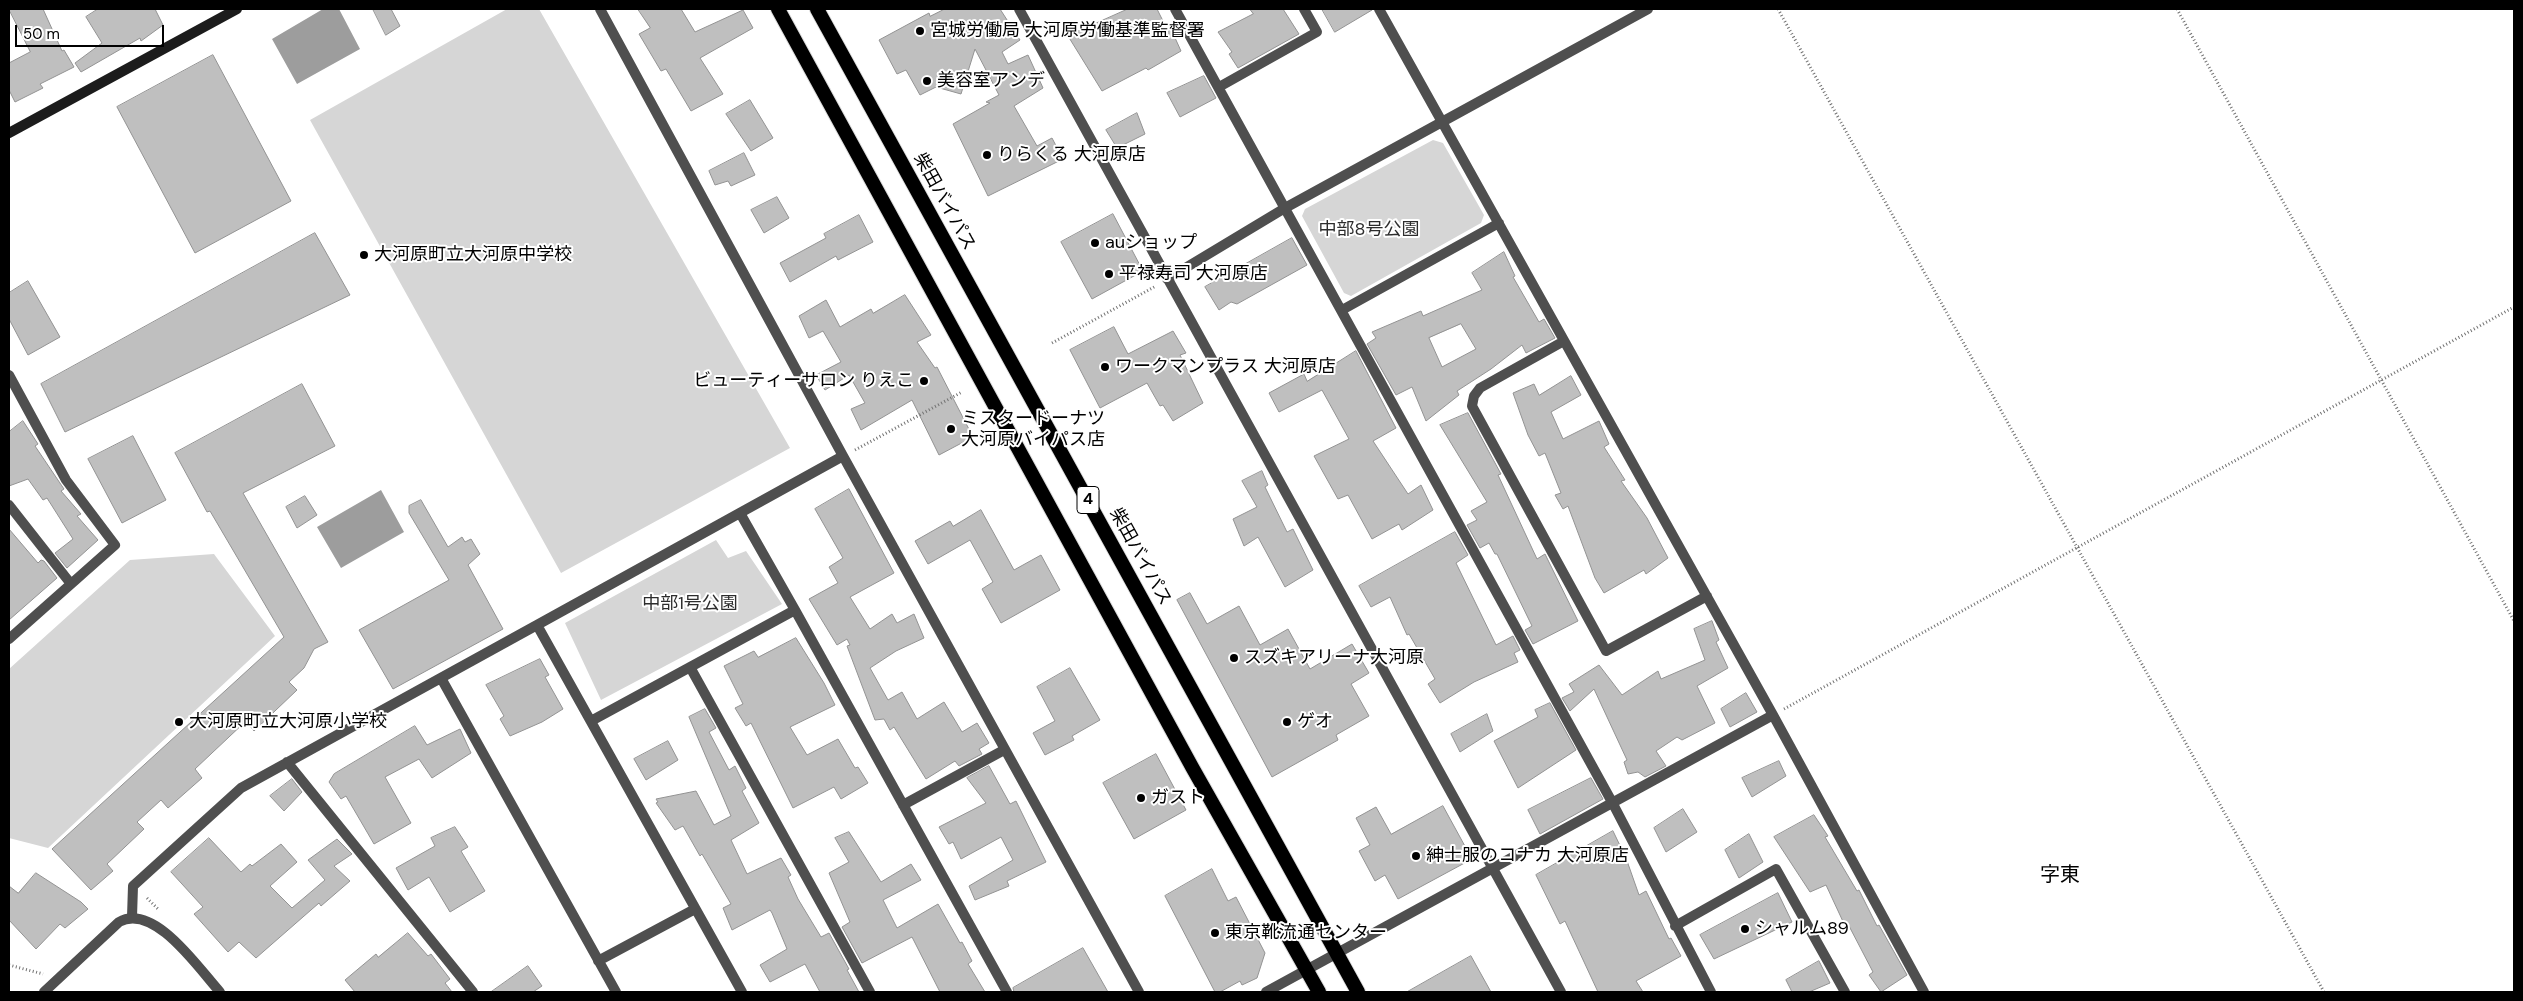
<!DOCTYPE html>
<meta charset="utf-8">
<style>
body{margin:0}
#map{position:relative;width:2523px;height:1001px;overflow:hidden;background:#fff;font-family:"DM Sans",sans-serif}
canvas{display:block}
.frame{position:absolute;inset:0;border:10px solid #000;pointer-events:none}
.scale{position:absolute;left:15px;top:25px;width:149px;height:22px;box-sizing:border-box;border:2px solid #000;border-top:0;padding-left:6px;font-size:15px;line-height:18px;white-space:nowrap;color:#000;-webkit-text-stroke:4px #fff;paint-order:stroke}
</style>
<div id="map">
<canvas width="2523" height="1001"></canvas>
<div class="frame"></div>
<div class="scale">50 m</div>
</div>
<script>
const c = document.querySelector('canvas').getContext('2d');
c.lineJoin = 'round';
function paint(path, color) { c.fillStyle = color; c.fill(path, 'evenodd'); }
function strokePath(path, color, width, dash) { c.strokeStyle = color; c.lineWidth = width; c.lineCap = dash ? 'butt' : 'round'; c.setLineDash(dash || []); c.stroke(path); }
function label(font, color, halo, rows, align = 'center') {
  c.font = font + ' "DM Sans","Noto Sans JP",sans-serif'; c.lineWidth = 4; c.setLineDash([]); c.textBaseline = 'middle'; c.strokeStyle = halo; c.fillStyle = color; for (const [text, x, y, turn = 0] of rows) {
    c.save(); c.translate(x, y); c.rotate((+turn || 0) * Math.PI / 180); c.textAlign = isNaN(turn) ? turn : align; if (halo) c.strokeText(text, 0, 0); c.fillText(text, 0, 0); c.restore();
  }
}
paint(new Path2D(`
 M507 9H539L790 448 561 573 310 120Z
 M1433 140 1443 143 1484 215 1481 223 1351 296 1344 293 1302 216 1305 209Z
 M716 540 728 558 746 551 782 604 601 700 565 623Z
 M214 554 275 636 48 848 9 838V669L130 560Z`), '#d6d6d6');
paint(new Path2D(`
 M323 9H339L360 49 297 84 272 39Z
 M381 490 404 532 341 568 317 527Z`), '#9d9d9d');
const building = new Path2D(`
 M9 9H43L62 51 64 50 74 67 40 84 43 88 15 102 9 90V63L30 52Z
 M98 9H155L163 25 141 41 140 38 81 72 75 63 102 43 86 17Z
 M373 9H391L400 26 386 35Z
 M638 9H681L695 32 743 10 753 28 700 58 723 94 691 111 666 69 661 71 639 34 650 28Z
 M945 9H1000L1020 40 1002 52 1008 64 1028 55 1043 88 1014 106 1037 146 1052 138 1063 159 988 196 953 124 990 103 986 102 999 95 975 49 961 94 936 87 920 95 906 70 897 74 879 40 929 13 930 16Z
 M1128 9H1157L1168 31 1171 29 1181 51 1148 70 1146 68 1102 91 1068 36Z
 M1250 9H1283L1299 34 1238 68 1229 54 1232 52 1218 32 1253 14Z
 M1322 9H1372V10L1335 32Z
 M213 55 291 201 195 253 117 107Z
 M1204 76 1216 98 1180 117 1167 93Z
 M750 100 773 138 751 151 726 114Z
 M1137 113 1145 134 1117 148 1106 130Z
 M744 153 755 175 731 186 728 181 715 185 709 171Z
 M777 197 789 218 764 233 751 210Z
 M1113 214 1143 271 1092 299 1061 242Z
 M859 215 873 242 838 260 836 256 790 282 780 263 826 238 824 234Z
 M315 233 350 295 65 432 41 384Z
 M1292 238 1307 265 1237 304 1231 302 1219 310 1205 287Z
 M1504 252 1515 276 1513 277 1539 322 1544 319 1555 338 1526 353 1522 345 1491 369 1457 391 1459 395 1426 421 1412 387 1396 395 1367 344 1376 338 1372 332 1421 311 1423 316 1482 290 1472 273ZM1461 324 1476 349 1442 367 1429 338Z
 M28 281 60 337 28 355 9 319V293Z
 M905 295 931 335 917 342 935 368 937 367 973 437 939 455 912 400 861 430 851 409 865 403 849 375 825 390 816 375 841 362 823 331 809 338 799 316 826 300 840 327 871 309 873 313Z
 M1114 327 1128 354 1173 331 1186 353 1180 355 1203 403 1173 421 1163 405 1160 406 1147 383 1100 408 1070 350Z
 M1356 351 1396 428 1373 441 1408 494 1421 485 1433 510 1402 530 1399 524 1372 539 1348 495 1338 499 1314 456 1349 439 1322 390 1279 412 1269 393 1304 374 1307 381Z
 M1571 376 1581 395 1551 412 1563 439 1599 421 1609 444 1604 447 1625 480 1621 481 1647 518 1668 558 1646 574 1644 570 1604 593 1595 578 1568 506 1563 509 1555 495 1561 493 1545 453 1539 456 1528 435 1513 393 1534 384 1539 395Z
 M302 384 335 446 243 493 328 642 314 649 304 668 289 682 297 690 254 731 246 721 195 769 202 778 168 808 161 800 137 822 144 829 107 864 113 871 91 890 52 849 284 637 210 511 207 512 175 453Z
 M1468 413 1501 474 1498 475 1537 559 1545 554 1578 621 1533 644 1525 630 1532 626 1497 554H1495L1489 543 1480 548 1467 525 1477 520 1471 511 1487 502 1440 425Z
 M23 421 38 444 35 446 64 489 61 491 81 514 77 516 98 540 67 568 55 553 73 539 47 498 43 500 28 479 9 486V432Z
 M133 436 166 500 122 523 88 459Z
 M1262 471 1268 485 1265 487 1287 532 1293 529 1313 570 1285 587 1258 537 1244 546 1233 519 1257 507 1242 481Z
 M849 489 894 573 850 597 870 629 892 614 897 623 914 614 924 638 896 651 870 668 888 700 902 692 917 719 944 702 962 732 977 723 989 743 979 749 982 754 959 766 955 761 926 779 894 727 890 730 884 719 875 720 847 646 850 645 847 639 837 645 809 599 838 583 829 567 843 558 815 509Z
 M305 496 317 515 297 528 286 507Z
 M421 500 448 547 462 537 465 542 471 539 480 554 468 565 503 629 393 689 359 630 449 580 409 513V506Z
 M981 510 1014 570 1041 555 1060 590 1001 623 982 589 993 582 970 540 928 564 915 541 950 521 953 526Z
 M9 529 38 563 41 560 44 561 57 578 9 620Z
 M1455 532 1468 555 1456 563 1496 645 1513 636 1520 650 1514 653 1518 662 1474 682 1440 703 1428 684 1435 679 1409 634 1407 635 1390 597 1371 607 1359 586Z
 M1190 593 1207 624 1239 606 1260 645 1288 629 1310 669 1352 644 1369 673 1351 684 1369 716 1336 735 1338 740 1272 777 1177 600Z
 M1712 621 1719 640 1716 642 1728 668 1697 686 1715 723 1682 740 1677 737 1656 751 1666 766 1645 777 1638 772 1628 774 1624 762 1627 760 1594 689 1570 711 1562 698 1574 692 1569 684 1599 665 1622 695 1658 671 1661 679 1705 660 1694 629Z
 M796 638 824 683 835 705 790 727 807 755 838 739 855 768 858 767 868 783 841 799 834 787 793 808 751 723 746 726 735 708 743 704 724 666 754 651 758 657Z
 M540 659 549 675 545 677 563 709 542 722 510 736 500 719 504 716 486 685Z
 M1070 668 1100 720 1072 736 1074 740 1045 755 1033 733 1055 721 1037 687Z
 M1746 693 1757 712 1730 727 1721 709Z
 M1550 703 1576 750 1518 788 1494 741 1538 717 1535 710Z
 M705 709 716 728 709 732 729 770 735 766 746 788 742 791 759 823 731 840 747 874 781 858 791 875 788 877 798 899 821 937 829 933 849 969 847 970 859 992H820L805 964 770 982 760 965 787 949 772 913 770 910 732 930 723 908 731 904 702 854 700 856 683 826 675 830 656 803 658 802 656 799 696 791 714 825 731 816 689 717Z
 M1487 714 1493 731 1460 752 1451 734Z
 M415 726 427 745 460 729 471 753 432 778 419 759 385 777 411 823 374 844 346 796 341 799 329 782 334 774Z
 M668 741 678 760 646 780 634 759Z
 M1156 754 1186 810 1134 839 1103 783Z
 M1779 761 1786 776 1752 797 1742 778Z
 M989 766 1010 804 1016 801 1046 862 1007 881 1009 886 975 900 969 886 1013 860 1001 837 961 859 953 842 949 844 939 827 986 803 967 778Z
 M1591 778 1603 799 1540 834 1528 810Z
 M292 779 302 792 284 811 270 796Z
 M1443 806 1472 859 1398 899 1385 875 1375 881 1359 851 1370 845 1356 818 1376 807 1391 834Z
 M1683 809 1697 832 1666 852 1654 828Z
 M1814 815 1828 836 1825 837 1857 891 1859 890 1877 926 1879 925 1907 975 1881 992 1869 975 1873 972 1849 926 1846 928 1826 885 1810 892 1774 837Z
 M455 827 468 847 461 851 485 891 450 912 429 877 408 890 396 868 435 846 431 838Z
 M1613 831 1626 858 1639 895 1646 891 1669 939 1671 938 1681 956 1636 981 1643 992H1598L1565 921 1560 924 1536 875Z
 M849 832 881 882 911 864 921 880 883 900 897 928 938 904 960 943 962 942 972 961 968 964 985 992H940L912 937 862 963 842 927 850 922 829 873 849 862 835 838Z
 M1749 834 1763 862 1739 878 1725 850Z
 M209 838 241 872 250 864 252 866 281 844 297 862 270 886 292 908 325 880 308 860 337 839 352 854 334 866 350 881 321 906 319 903 256 958 239 942 228 952 194 914 203 907 171 872Z
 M1212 869 1228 901 1236 897 1265 953 1257 978 1242 985 1240 981 1220 992H1215L1165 896Z
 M36 873 81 902 88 909 65 928 60 924 36 949 9 920V886L18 893Z
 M1778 893 1792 922 1714 959 1700 935Z
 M408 933 428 956 431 954 450 979 445 983 452 992H355L345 980 376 954 378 957Z
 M1083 948 1108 992H1014L1013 988Z
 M1471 956 1491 992H1407Z
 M1819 961 1830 983 1809 992H1792L1786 980Z
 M528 966 542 986 533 992H491Z`);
paint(building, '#bfbfbf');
strokePath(building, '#939393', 1);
const trunk = new Path2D(`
 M778 9 1192 767 1319 992
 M817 9 1358 992`);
strokePath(trunk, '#dbdbdb', 16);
strokePath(new Path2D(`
 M1778 9 2324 992
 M2177 9 2514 621
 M1052 343 1156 286
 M855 450 962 392
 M1784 709 2514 307
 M147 898 158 909
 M9 965 43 974`), '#717171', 3, [1, 2.5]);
strokePath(new Path2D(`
 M600 9 843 456 1139 992
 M1019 9 1561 992
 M1175 9 1612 802 1711 992
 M1379 9 1773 715 1924 992
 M1219 87 1317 32 1304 9
 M1167 279 1285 208 1648 9
 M1342 310 1499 223
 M1564 341 1480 388 1474 396 1472 406 1606 651 1707 596
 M9 375 66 480 115 545 9 639
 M9 505 71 584
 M740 513 795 610
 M537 625 843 456
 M690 667 870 992
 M441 678 616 992
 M591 721 795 610 1007 992
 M287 762 473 992
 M903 805 1004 750
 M132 917 133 886 241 788 537 625 742 992
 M1675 926 1776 869 1845 992
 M598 961 695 909
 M1266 992 1773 715`), '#4f4f4f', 10);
strokePath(new Path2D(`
 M44 992 119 922C154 902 199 969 220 992`), '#4f4f4f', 10);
strokePath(new Path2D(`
 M9 133 237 9`), '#1c1c1c', 10);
strokePath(trunk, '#000', 14);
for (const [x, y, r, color] of [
 [920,31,5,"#000"],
 [927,81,5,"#000"],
 [987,155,5,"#000"],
 [1095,243,5,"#000"],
 [364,255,5,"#000"],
 [1109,274,5,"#000"],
 [1105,367,5,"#000"],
 [924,381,5,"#000"],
 [951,429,5,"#000"],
 [1234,658,5,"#000"],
 [179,722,5,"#000"],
 [1287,722,5,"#000"],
 [1141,798,5,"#000"],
 [1416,856,5,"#000"],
 [1745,929,5,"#000"],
 [1215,933,5,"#000"]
]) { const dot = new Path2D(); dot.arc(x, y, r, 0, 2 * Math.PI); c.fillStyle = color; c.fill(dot); strokePath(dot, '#fff', 2); }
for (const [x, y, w] of [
 [1088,500,22]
]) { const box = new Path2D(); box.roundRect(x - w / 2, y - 13.5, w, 27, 4); c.fillStyle = '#fff'; c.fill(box); strokePath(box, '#000', 1); }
label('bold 16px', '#000', null, [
 ["4",1088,500]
]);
label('18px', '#000', '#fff', [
 ["宮城労働局 大河原労働基準監督署",930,31],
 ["美容室アンデ",937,81],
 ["りらくる 大河原店",997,155],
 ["auショップ",1105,243],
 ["大河原町立大河原中学校",374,255],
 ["平禄寿司 大河原店",1119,274],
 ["ワークマンプラス 大河原店",1115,367],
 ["ビューティーサロン りえこ",914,381,"right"],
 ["ミスタードーナツ",961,419],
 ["大河原バイパス店",961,440],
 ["スズキアリーナ大河原",1244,658],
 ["大河原町立大河原小学校",189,722],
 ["ゲオ",1297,722],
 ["ガスト",1151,798],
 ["紳士服のコナカ 大河原店",1426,856],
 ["シャルム89",1755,929],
 ["東京靴流通センター",1225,933]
], 'left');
label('18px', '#000', '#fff', [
 ["柴田バイパス",944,202,61],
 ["柴田バイパス",1140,557,61]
]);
label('18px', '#2d2d2d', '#fff', [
 ["中部8号公園",1369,230],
 ["中部1号公園",690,604]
]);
label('20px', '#000', '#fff', [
 ["字東",2060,876]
]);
</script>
